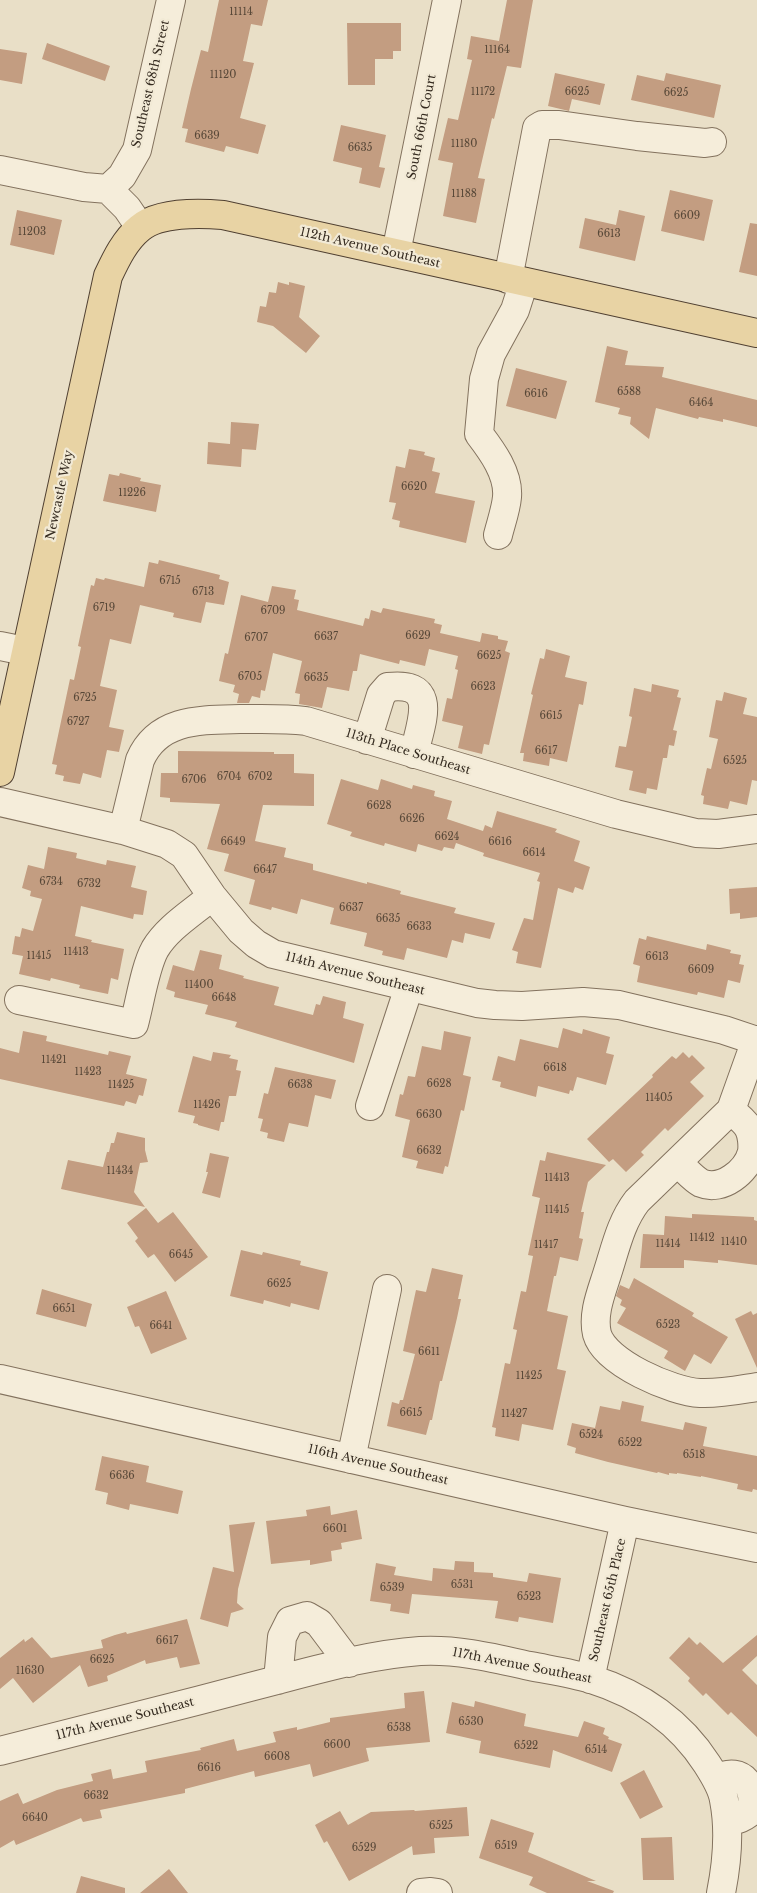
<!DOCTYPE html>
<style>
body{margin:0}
canvas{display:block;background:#e9dfc7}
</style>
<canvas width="757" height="1893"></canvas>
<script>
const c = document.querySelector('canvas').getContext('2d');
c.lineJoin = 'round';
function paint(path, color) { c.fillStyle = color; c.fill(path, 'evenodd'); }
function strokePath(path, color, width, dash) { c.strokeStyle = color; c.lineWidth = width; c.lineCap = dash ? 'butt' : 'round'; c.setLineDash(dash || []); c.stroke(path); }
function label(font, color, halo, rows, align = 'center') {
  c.font = font + ' "Libre Baskerville",serif'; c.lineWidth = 4.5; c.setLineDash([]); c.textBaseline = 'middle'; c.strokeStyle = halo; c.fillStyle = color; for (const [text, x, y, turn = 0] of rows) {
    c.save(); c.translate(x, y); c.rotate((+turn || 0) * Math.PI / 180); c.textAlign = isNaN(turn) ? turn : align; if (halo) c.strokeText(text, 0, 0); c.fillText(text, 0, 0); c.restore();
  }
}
paint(new Path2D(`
 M219 0H268L262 26 251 24 243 61 254 63 240 118 266 125 258 154 226 146 224 152 185 142 188 129 182 128 191 89 201 50 208 52Z
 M507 0H533L521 68 507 66 494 119 492 118 478 178 485 179 476 223 443 216 453 163 438 160 448 118 458 120 472 60 467 59 471 36 499 41Z
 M347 23H401V51H393V59H375V85H348Z
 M47 43 110 66 105 81 42 59Z
 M0 49 27 53 22 84 0 80Z
 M555 73 605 84 600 105 572 99 569 111 548 106Z
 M666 73 721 85 714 118 631 100 637 75 664 81Z
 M341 125 386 135 379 167 385 168 380 188 359 183 362 168 333 161Z
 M670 190 713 200 704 241 661 231Z
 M17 210 62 220 54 255 10 245Z
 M619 210 645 216 635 261 579 248 585 218 616 225Z
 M750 223 757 224V276L739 272Z
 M278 282 289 285V282L305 286 299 317 320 336 306 353 273 326 257 322 260 306 266 307 269 292 276 293Z
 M607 346 628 351 625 365 664 367 662 377 757 400V427L723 419V422L699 417 698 419 656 408 649 439 630 424 631 417 618 414 620 408 595 402Z
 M516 368 567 381 556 419 506 406Z
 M231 422 259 424 256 450 242 449 241 467 207 464 208 442 230 444Z
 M409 449 425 452 424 455 435 458 432 471 440 473 435 493 475 501 466 543 399 527 400 521 392 519 396 503 389 502 396 466 405 468Z
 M120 473 141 478 140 481 161 485 156 512 103 501 109 474 119 476Z
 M159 560 220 575 219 579 229 582 224 605 206 602 201 623 173 617 174 613 140 605 131 644 110 639 100 686 117 690 109 727 124 730 119 752 107 750 101 778 83 773 80 784 63 781 64 776 55 774 57 765 52 764 70 679 74 680 81 647 78 646 91 585 94 586 96 578 104 580 105 578 144 587 149 562 158 564Z
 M272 586 296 590 294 599 299 600 297 610 363 626 365 618 369 619 371 610 381 613 383 608 435 619 434 623 442 625 440 633 480 642 482 633 498 636V639L508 641 505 651 510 653 489 745 484 744 482 754 458 748 463 726 442 721 447 698 452 699 458 670 455 669 458 656 429 649 425 666 400 660 399 664 360 654 357 671H353L349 691 327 687 322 708 299 704 300 694 295 693 302 661 273 653 265 691 261 690 260 698 252 696 249 703H237L239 694 233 692 235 685 219 681 225 653 228 654 241 595 268 602Z
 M546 649 570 656 565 677 587 682 583 705 579 704 567 762 550 758 549 766 523 761 524 753H520L533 695 531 694 540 658 544 659Z
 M652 684 679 690 677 697 681 698 673 730 677 731 674 746 669 745 667 758H663L657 790 647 788 646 794 629 790 633 771 615 767 619 746 626 747 632 717 629 716 634 688 651 692Z
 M724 692 747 698 743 714 757 717V781L752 780 747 805 730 801 728 809 703 804 704 796 701 795 707 768 711 769 718 739 709 737 716 700 722 701Z
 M178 751 274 752V754H294V773L314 774V806L263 805 255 841 286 848 284 857 313 864V870L367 884V882L401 891 400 894 456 908 454 913 495 923 490 939 465 933 463 943 452 940 447 958 407 948 404 960 382 955 383 951 364 946 367 933 330 924 334 908 301 899 297 914 272 907 271 910 249 904 255 880 224 871 229 854 207 849 220 804 170 802V798L160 797 161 773H178Z
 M341 779 378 790 381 779 412 789 413 785 435 791 434 796 452 801 447 819 483 831 485 825 492 828 497 811 557 829 555 832 580 841 574 861 590 867 583 890 575 887 573 893 558 888 541 968 516 963 518 952 512 950 524 918 533 920 540 882 537 881 540 873 483 856 484 853 456 843 454 849 444 847 442 851 418 844 416 852 385 843 384 846 350 836 352 832 327 824Z
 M48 847 77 853 76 858 106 865 107 860 136 866 131 887 147 891 143 915 134 914 133 919 81 906 75 936 92 940 91 942 124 949 118 980 111 978 108 994 79 988 80 985 51 978 50 981 19 974 23 956 12 954 15 936 20 937 22 928 33 931 42 899 30 896 31 891 22 888 28 865 44 869Z
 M757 887V917L740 919V913L730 914 729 889Z
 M647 936 706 950 707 944 731 950 730 953 741 955 739 964 744 965 740 983 728 980 724 998 698 992 697 995 637 982 640 966 633 964 637 946 639 938 646 940Z
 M200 950 222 955 219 969 244 976 243 978 279 987 274 1005 313 1015 316 1004 320 1005 323 996 346 1002 343 1018 364 1024 354 1063 235 1027 237 1022 205 1014 208 1005 174 997 175 992 166 989 173 965 194 971Z
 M563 1028 582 1034 583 1029 610 1037 606 1053 614 1055 606 1085 577 1077 573 1091 570 1090 569 1094 538 1086 536 1097 500 1087 501 1082 492 1080 498 1056 515 1061 520 1039 558 1048Z
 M23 1031 47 1036 46 1041 108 1055 109 1051 131 1056 126 1074 147 1079 143 1096 139 1095 136 1104 126 1101 124 1106 0 1079V1048L19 1053Z
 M444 1031 471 1037 463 1075 471 1077 464 1111 461 1110 448 1167 445 1166 443 1174 416 1168 418 1161 402 1157 410 1120 395 1116 400 1094 403 1095 408 1076 415 1077 422 1046 441 1050Z
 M213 1052 231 1055 229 1058 238 1060 236 1070 241 1071 236 1096H229L224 1122H221L219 1131 198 1125V1124L193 1123 195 1116 178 1112 193 1056 211 1061Z
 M683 1052 689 1058 692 1055 705 1068 690 1082 704 1096 668 1131 665 1128 641 1152 644 1155 626 1172 613 1159 609 1162 587 1139 653 1077 652 1075 672 1056 676 1059Z
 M275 1067 336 1080 331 1099 315 1095 308 1127 289 1123 284 1142 267 1138 268 1133 260 1131 263 1119 258 1118 264 1093 268 1094Z
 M117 1132 145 1138V1150L148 1162 140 1163 134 1192 145 1207 61 1189 68 1160 103 1167 107 1152H109L111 1143H114Z
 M547 1152 606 1165 588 1182 581 1212H584L579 1238 583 1239 578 1261 560 1257 556 1276H554L547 1311 568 1316 557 1369 566 1371 553 1430 522 1424 519 1441 495 1436 496 1428 492 1427 505 1363 510 1364 517 1330 513 1329 521 1291 526 1292 533 1256 528 1255 540 1198 532 1196 540 1160 545 1161Z
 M210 1153 229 1157 220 1198 202 1193 208 1172H206Z
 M146 1208 158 1223 173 1212 208 1257 175 1282 154 1254 148 1258 135 1241 138 1238 127 1223Z
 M692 1214 754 1217V1220L757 1221V1265L718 1260V1263L684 1260V1268H640L643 1234 664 1235 665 1216 692 1218Z
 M241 1250 262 1255 263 1252 301 1261 300 1265 328 1272 319 1310 291 1303 290 1307 264 1300 263 1304 230 1296Z
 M432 1268 463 1275 458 1299H461L457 1318 442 1381H440L432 1420H430L426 1435 387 1426 392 1402 399 1404 400 1400H403L415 1354 403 1351 411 1313 416 1290 426 1292Z
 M634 1278 694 1313 692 1316 728 1337 711 1364 694 1354 685 1371 664 1358 668 1351 617 1323 626 1308 620 1305 622 1300 616 1296 620 1285 629 1289Z
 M42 1289 92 1304 86 1327 36 1314Z
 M166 1291 187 1339 151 1354 139 1326 135 1327 127 1307Z
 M751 1311 753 1315 757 1313V1368L735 1319Z
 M622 1401 644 1406 641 1421 683 1430 685 1422 707 1427 703 1446 757 1456V1490L753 1489 752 1492 737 1489 738 1484 701 1476V1477L677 1473V1474L669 1473V1475L658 1472 657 1473 608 1462 575 1453 576 1448 567 1445 572 1423 595 1428 600 1406 620 1410Z
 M102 1456 149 1466 146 1482 183 1491 178 1514 130 1504 129 1510 106 1504 108 1493 95 1490Z
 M330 1506 331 1515 357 1510 362 1539 341 1543 342 1549 331 1551 332 1561 310 1565V1560L271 1564 266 1521 307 1516 306 1510Z
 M255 1522 238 1589 237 1603 244 1609 231 1613 228 1627 200 1619 213 1567 234 1572 229 1525Z
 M455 1561 474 1562V1572L493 1573V1577L527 1582 529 1573 561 1578 553 1623 519 1617 518 1622 495 1618 498 1601 412 1594 409 1614 390 1611 391 1604 370 1601 376 1563 396 1567 394 1575 432 1581 433 1568 454 1570Z
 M187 1619 200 1664 180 1668 177 1657 146 1664 145 1660 107 1676 108 1681 88 1687 80 1665 33 1703 13 1678 0 1689V1658L24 1639 25 1642 32 1637 51 1658 103 1648 101 1640 115 1635 126 1632 127 1634Z
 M757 1635V1656L742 1670 757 1685V1737L731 1712 728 1715 706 1693 703 1696 688 1681 690 1678 669 1658 689 1637 697 1645 700 1642 723 1663Z
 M424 1691 430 1742 366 1748 369 1761 313 1777 310 1764 255 1777 254 1771 185 1789V1793L100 1810 102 1818 83 1822 81 1818 16 1845 14 1840 0 1848V1801L18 1793 23 1804 57 1790 93 1781 91 1774 111 1769 113 1779 147 1772 145 1761 201 1750 200 1748 234 1739 237 1751 276 1742 273 1732 297 1727V1730L330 1722V1718L405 1708 404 1693Z
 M475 1701 526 1714 524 1726 578 1737 584 1721 605 1728 603 1734 609 1737 608 1739 622 1744 612 1772 553 1750 550 1768 479 1753 481 1741 446 1733 452 1702 474 1707Z
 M644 1770 663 1807 640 1819 620 1783Z
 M467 1807 469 1836 434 1838 435 1853 413 1855 412 1846 349 1881 327 1841 324 1843 315 1825 340 1811 348 1825 371 1812 414 1810 415 1811Z
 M491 1819 534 1833 528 1852 596 1881H587L614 1891 613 1893H547L529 1885 533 1877 479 1858Z
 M672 1837 674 1880H643L641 1838Z
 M169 1869 188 1893H140L162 1875Z
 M81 1876 125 1888V1893H76Z`), '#c39d81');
const minor = new Path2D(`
 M0 170 84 187 108 189 127 208 140 227
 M108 189 122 176 137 150 171 0
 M396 253 447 0
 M508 279 537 128 542 125H559L637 136 705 143 712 142
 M498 535C501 523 506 509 507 497 509 474 492 451 479 434L484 379 491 354 515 310 524 282
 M0 646 25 651
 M367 740 381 695 388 687C440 681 421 722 414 754
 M0 802 123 830 167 844 184 855 212 896 241 931 256 944 273 954 477 1003 495 1005 522 1006 583 1002 619 1005 724 1030 757 1041
 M123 830 140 760C158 718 202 720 240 719 262 719 284 718 306 721L616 814 696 833 718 834 757 829
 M19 1000 134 1024C140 1002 145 967 155 949 168 927 194 912 212 896
 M756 1040 731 1110 637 1201C621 1222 616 1246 608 1271 602 1291 592 1313 597 1334 605 1363 673 1392 700 1393 719 1394 738 1390 757 1387
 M370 1106 409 987
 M678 1163C685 1169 693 1179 701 1183 722 1192 747 1171 752 1152 753 1145 752 1135 749 1129 746 1122 736 1115 731 1110
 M0 1379 625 1521 757 1548
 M351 1459 387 1289
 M590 1679 625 1521
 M278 1680 282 1637 290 1621 307 1616 319 1623 349 1663
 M0 1751C84 1730 167 1709 250 1687 306 1673 363 1655 420 1651 458 1649 494 1658 530 1666 550 1670 572 1673 591 1679 639 1694 680 1722 707 1764 714 1775 722 1787 724 1800 730 1831 727 1863 721 1893
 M716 1779C744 1764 757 1790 751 1811 745 1818 735 1820 727 1822
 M421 1893 431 1892 438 1893`);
const major = new Path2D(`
 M0 772 108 276C116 259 125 240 140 228 159 212 200 213 223 215L757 333`);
strokePath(minor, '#83725e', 30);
strokePath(major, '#514132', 30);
strokePath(minor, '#f5edda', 28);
strokePath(major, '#e8d3a4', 28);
label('10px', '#584838', null, [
 ["11114",241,12],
 ["11164",497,50],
 ["11120",223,75],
 ["11172",483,92],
 ["6625",577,92],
 ["6625",676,93],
 ["6639",207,136],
 ["11180",464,144],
 ["6635",360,148],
 ["11188",464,194],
 ["6609",687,216],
 ["11203",32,232],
 ["6613",609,234],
 ["6588",629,392],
 ["6616",536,394],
 ["6464",701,403],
 ["6620",414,487],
 ["11226",132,493],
 ["6715",170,581],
 ["6713",203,592],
 ["6719",104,608],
 ["6709",273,611],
 ["6629",418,636],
 ["6637",326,637],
 ["6707",256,638],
 ["6625",489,656],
 ["6705",250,677],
 ["6635",316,678],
 ["6623",483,687],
 ["6725",85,698],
 ["6615",551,716],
 ["6727",78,722],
 ["6617",546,751],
 ["6525",735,761],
 ["6704",229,777],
 ["6702",260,777],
 ["6706",194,780],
 ["6628",379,806],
 ["6626",412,819],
 ["6624",447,837],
 ["6649",233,842],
 ["6616",500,842],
 ["6614",534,853],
 ["6647",265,870],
 ["6734",51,882],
 ["6732",89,884],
 ["6637",351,908],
 ["6635",388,919],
 ["6633",419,927],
 ["11413",76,952],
 ["11415",39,956],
 ["6613",657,957],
 ["6609",701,970],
 ["11400",199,985],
 ["6648",224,998],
 ["11421",54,1060],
 ["6618",555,1068],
 ["11423",88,1072],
 ["6628",439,1084],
 ["11425",121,1085],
 ["6638",300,1085],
 ["11405",659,1098],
 ["11426",207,1105],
 ["6630",429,1115],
 ["6632",429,1151],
 ["11434",120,1171],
 ["11413",557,1178],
 ["11415",557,1210],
 ["11412",702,1238],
 ["11410",734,1242],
 ["11414",668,1244],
 ["11417",546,1245],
 ["6645",181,1255],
 ["6625",279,1284],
 ["6651",64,1309],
 ["6523",668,1325],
 ["6641",161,1326],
 ["6611",429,1352],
 ["11425",529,1376],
 ["6615",411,1413],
 ["11427",514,1414],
 ["6524",591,1435],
 ["6522",630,1443],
 ["6518",694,1455],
 ["6636",122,1476],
 ["6601",335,1529],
 ["6531",462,1585],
 ["6539",392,1588],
 ["6523",529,1597],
 ["6617",167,1641],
 ["6625",102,1660],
 ["11630",30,1671],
 ["6530",471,1722],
 ["6538",399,1728],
 ["6600",337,1745],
 ["6522",526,1746],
 ["6514",596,1750],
 ["6608",277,1757],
 ["6616",209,1768],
 ["6632",96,1796],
 ["6640",35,1818],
 ["6525",441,1826],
 ["6519",506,1846],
 ["6529",364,1848]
]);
label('12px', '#352b20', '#f2ead6', [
 ["Southeast 68th Street",151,84,-77],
 ["South 66th Court",422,127,-79],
 ["112th Avenue Southeast",370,248,13],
 ["Newcastle Way",60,495,-78],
 ["113th Place Southeast",408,752,17],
 ["114th Avenue Southeast",355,974,14],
 ["116th Avenue Southeast",378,1465,13],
 ["Southeast 65th Place",608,1600,-77],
 ["117th Avenue Southeast",522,1666,11],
 ["117th Avenue Southeast",125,1719,-14]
]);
</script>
